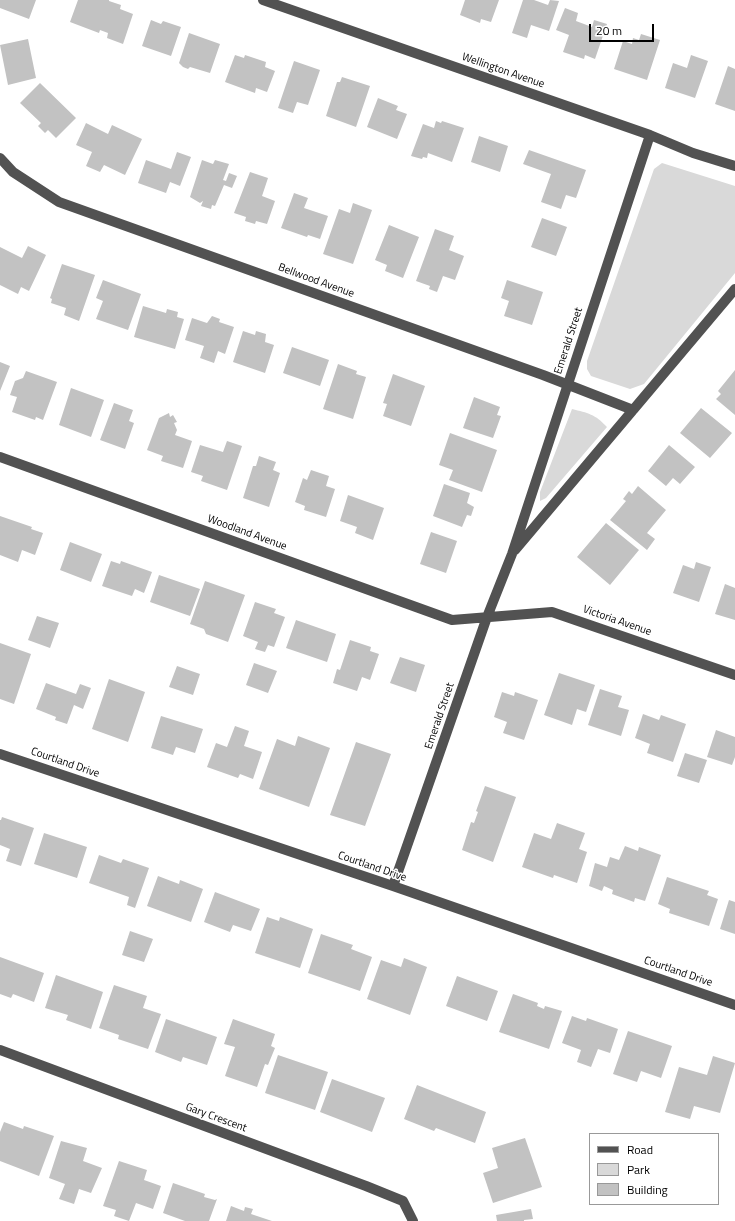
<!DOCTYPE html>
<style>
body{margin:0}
#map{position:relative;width:735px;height:1221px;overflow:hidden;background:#fff;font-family:"Titillium Web",sans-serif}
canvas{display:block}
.legend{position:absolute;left:589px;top:1133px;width:130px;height:72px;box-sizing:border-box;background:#fff;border:1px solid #999;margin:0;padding:5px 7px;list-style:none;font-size:12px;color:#000}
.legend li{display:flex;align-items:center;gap:8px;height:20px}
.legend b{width:20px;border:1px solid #999}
.scale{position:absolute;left:589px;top:24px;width:65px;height:18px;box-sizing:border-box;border:2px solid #000;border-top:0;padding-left:5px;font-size:12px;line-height:14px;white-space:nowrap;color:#000;-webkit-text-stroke:3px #fff;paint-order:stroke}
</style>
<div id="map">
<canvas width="735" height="1221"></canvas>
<ul class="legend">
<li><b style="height:5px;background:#525252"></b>Road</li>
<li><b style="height:11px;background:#d9d9d9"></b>Park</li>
<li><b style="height:11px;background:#c2c2c2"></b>Building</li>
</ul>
<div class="scale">20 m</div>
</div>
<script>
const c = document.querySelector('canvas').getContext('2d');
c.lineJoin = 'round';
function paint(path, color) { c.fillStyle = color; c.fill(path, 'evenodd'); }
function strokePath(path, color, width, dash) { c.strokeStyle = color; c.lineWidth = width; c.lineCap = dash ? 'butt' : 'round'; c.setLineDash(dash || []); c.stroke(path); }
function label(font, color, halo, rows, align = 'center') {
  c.font = font + ' "Titillium Web",sans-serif'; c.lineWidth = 3; c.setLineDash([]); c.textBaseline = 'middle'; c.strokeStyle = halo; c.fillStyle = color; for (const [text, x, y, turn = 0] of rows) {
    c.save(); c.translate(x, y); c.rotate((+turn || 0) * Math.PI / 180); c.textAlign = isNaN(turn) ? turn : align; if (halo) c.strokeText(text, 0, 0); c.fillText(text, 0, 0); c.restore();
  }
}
paint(new Path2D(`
 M662 163 735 186V273L644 384 630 389 591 376 587 369V361L654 169Z
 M572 409C588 413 595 414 607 427L546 498 540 501V492Z`), '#d9d9d9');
paint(new Path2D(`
 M0 0H36L29 19 0 8Z
 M78 0H109V1L121 5 120 9 133 14 123 44 107 38 108 33 100 30 99 33 70 22Z
 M465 0H499L491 22 481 19 480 23 460 15Z
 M523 0H534L548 5 550 0 559 1 549 31 531 25 527 38 512 33Z
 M565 8 578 13 576 21 592 27 594 20 607 24 595 59 585 55 584 59 563 52 569 35 556 30Z
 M151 20 161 24 163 21 181 27 171 56 142 46Z
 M189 33 220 44 210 73 190 67 188 69 183 67 179 63Z
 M641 34 660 40 647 80 614 69 623 41 632 44 633 38 639 40Z
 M28 39 36 78 8 85 0 45Z
 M235 55 244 58 245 55 266 62 265 67 275 71 267 92 256 88 255 93 225 82Z
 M691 55 708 61 695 98 665 88 673 63 687 68Z
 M294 61 320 70 308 105 297 102 293 113 278 108Z
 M728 66 735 69V111L715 104Z
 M342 77 370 86 356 127 326 116 337 82H340Z
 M40 83 76 118 56 138 48 130 45 133 38 126 41 123 20 103Z
 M378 98 398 106 396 110 407 114 397 139 367 127Z
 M436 121 441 123 442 121 464 128 452 162 428 153 427 158 423 157 422 159 411 156 423 124 434 128Z
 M86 123 108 134 112 125 142 139 125 175 104 165 100 172 86 166 92 152 76 145Z
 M479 136 508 146 500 172 471 162Z
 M529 150 586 170 576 198 566 195 561 209 541 202 551 174 523 164Z
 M177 152 191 157 180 186 170 182 166 193 138 183 146 160 171 169Z
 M202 160 213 164 215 160 229 164 223 180 226 181 229 173 237 176 232 188 224 185 215 206 212 205 211 209 201 206 203 201 200 203 190 197Z
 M250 172 268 178 262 196 275 201 267 224 256 221 255 224 245 221 246 217 234 213Z
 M294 193 308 198 304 208 328 216 320 239 308 235 307 237 281 228Z
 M353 203 372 210 353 264 323 254 339 209 350 213Z
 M542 218 567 227 556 256 531 247Z
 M389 225 419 237 403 278 385 271 387 265 375 260Z
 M435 229 454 236 449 250 464 256 455 280 443 276 437 292 429 289 430 286 416 281Z
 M28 246 46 255 29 291 21 287 18 294 0 285V247L22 258Z
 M62 264 95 275 79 321 64 315 66 308 51 303 52 299 50 298Z
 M103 280 141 294 128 330 96 319 103 301 96 298Z
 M507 280 543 292 532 325 504 316 509 301 501 298Z
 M143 306 166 313 167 309 178 312 177 317 184 319 175 349 134 337Z
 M212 316 220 319 219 322 234 327 225 354 218 351 214 363 200 358 204 346 185 340 192 318 207 323Z
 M243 331 255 335 256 331 266 334 265 342 274 345 265 373 233 362Z
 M292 347 329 360 320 386 283 373Z
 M0 362 10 366 0 391Z
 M338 364 357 371 356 374 366 377 353 419 323 409Z
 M735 370V415L716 399 721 394 718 391Z
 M26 371 57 382 43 420 36 417 35 420 12 412 17 397 10 395 15 381 23 378Z
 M393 374 425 386 411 426 383 416 387 404 383 403Z
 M71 388 104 400 91 437 59 425Z
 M474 397 500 407 497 415 501 416 493 438 463 428Z
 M114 403 133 410 129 421 134 423 125 449 100 440Z
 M701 408 732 433 710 458 680 433Z
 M169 413 170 417 173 415 177 422 174 423 177 430 175 435 192 441 183 468 161 461 163 456 147 450 159 418Z
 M450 433 497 450 482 492 449 480 453 470 439 465Z
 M227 441 242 446 227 490 201 481 203 476 191 472 200 445 223 452Z
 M669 445 695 467 680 484 673 478 666 486 648 471Z
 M259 456 276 462 273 470 280 473 269 507 243 498 253 466H256Z
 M311 470 329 476 326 486 335 489 326 517 304 510 305 506 295 502 303 478 307 480Z
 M444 484 470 493 467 503 474 507 471 516 467 515 462 527 433 516Z
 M638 486 666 510 647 533 655 539 647 550 610 520 626 501 623 499 629 491 632 494Z
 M348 495 384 508 373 540 355 533 357 527 340 521Z
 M0 516 32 527 31 529 43 533 35 555 22 550 18 562 0 555Z
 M606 523 639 550 610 585 577 557Z
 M431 532 457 541 446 573 420 564Z
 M70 542 102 554 91 582 60 570Z
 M111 561 120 564 121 561 152 572 144 593 135 589 132 596 102 586Z
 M696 562 711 567 699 602 673 593 683 565 694 569Z
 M159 575 200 589 190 616 150 602Z
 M205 581 245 595 228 642 206 634 204 629 190 624Z
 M725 584 735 588V620L715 614Z
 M255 602 276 609 274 613 285 617 274 647 268 645 265 652 255 649 258 642 243 636Z
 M37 616 59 623 50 648 28 640Z
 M296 620 336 634 327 662 286 648Z
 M350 640 371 647 370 651 379 654 370 680 362 677 357 691 333 683 337 669 340 670Z
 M0 643 31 654 14 704 0 699Z
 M400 657 425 665 416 692 390 683Z
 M254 663 277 671 268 693 246 685Z
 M177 666 200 674 193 695 169 687Z
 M559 673 595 685 586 712 577 709 572 725 544 715Z
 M109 679 145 692 128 742 92 729Z
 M46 683 76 694 80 684 91 688 83 709 74 705 67 724 55 720 56 717 36 709Z
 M600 689 622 696 618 707 629 710 621 736 588 725Z
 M502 692 514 696 515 692 538 700 524 740 503 733 507 722 494 717Z
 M643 714 659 720 661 715 686 724 673 762 647 753 650 744 635 738Z
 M161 716 203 729 195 753 176 747 173 755 151 748Z
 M235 726 249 731 244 746 262 752 253 779 240 774 238 778 207 767 216 743 227 747Z
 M716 730 735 737V757L732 765 707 757Z
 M298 736 330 748 309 807 259 789 277 739 295 746Z
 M356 742 391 754 365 826 330 815Z
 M685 753 707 760 699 783 677 776Z
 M485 786 516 797 493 862 462 850 471 822 474 823 478 812 476 811Z
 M2 817 34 828 21 866 6 861 10 849 0 845V820H1Z
 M557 823 585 833 579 849 587 852 577 883 554 875 553 878 522 867 534 833 551 839Z
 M44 833 87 847 77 878 34 864Z
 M625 846 638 851 639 847 661 855 645 901 635 898 634 902 612 894 613 890 604 886 602 891 589 886 595 863 607 867 610 857 619 860Z
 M99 855 121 863 123 859 149 868 135 908 127 905 129 897 89 883Z
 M158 876 179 884 180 880 203 889 191 922 147 906Z
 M667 877 709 891 707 895 718 899 709 926 669 913 670 909 658 904Z
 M215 892 260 909 251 931 233 925 230 932 204 922Z
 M729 900 735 902V934L720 929Z
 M267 917 279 921 280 917 313 929 300 968 255 953Z
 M130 931 153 939 144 962 122 955Z
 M321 934 353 945 351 949 372 957 360 991 308 973Z
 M0 957 44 973 34 1002 13 994 11 998 0 994Z
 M404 958 427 967 410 1015 367 999 381 960 401 967Z
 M56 975 103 992 91 1029 66 1020 68 1015 45 1008Z
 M457 976 498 991 487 1021 446 1006Z
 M114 985 147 996 143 1008 161 1014 148 1049 118 1039 119 1035 99 1028Z
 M513 994 538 1003 537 1006 544 1009 545 1006 562 1011 549 1049 499 1032Z
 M572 1016 586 1021 587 1018 618 1029 610 1053 598 1049 591 1067 577 1062 581 1050 562 1043Z
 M166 1019 217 1037 207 1065 183 1057 181 1062 155 1052Z
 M233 1019 275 1034 271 1046 275 1048 268 1065 265 1064 257 1087 225 1076 235 1047 224 1044Z
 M628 1031 672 1046 661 1078 641 1071 637 1082 613 1074Z
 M278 1055 328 1072 315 1110 265 1093Z
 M713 1056 735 1063 720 1113 694 1106 690 1119 665 1112 679 1067 707 1075Z
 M332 1079 385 1098 372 1132 320 1112Z
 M417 1085 486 1112 475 1143 436 1128 434 1131 404 1119Z
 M4 1122 23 1129 24 1126 54 1136 39 1176 0 1161V1132Z
 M525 1138 542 1187 493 1203 483 1173 498 1168 492 1148Z
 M61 1141 87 1148 83 1161 102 1168 91 1193 79 1189 74 1204 59 1199 65 1184 49 1178Z
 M119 1161 147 1170 144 1180 161 1186 153 1209 136 1203 129 1221 114 1216 116 1210 103 1206Z
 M173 1183 205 1194 204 1197 215 1200 217 1199 209 1221H185L163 1213Z
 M231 1206 244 1211 245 1207 253 1209 251 1214 272 1221H226Z
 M531 1209 533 1219 524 1220V1221H497L496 1215Z`), '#c2c2c2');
strokePath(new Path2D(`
 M263 0 650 135 693 153 735 166
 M0 158 13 172 59 202 543 375 633 410
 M0 457 452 620 552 612 735 675
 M515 550 735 289
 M0 754 393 886 735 1005
 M393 886 487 617 512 554 650 135
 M0 1050 366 1186 403 1201 413 1221`), '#525252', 10);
label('11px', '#000', '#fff', [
 ["Wellington Avenue",503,71,19],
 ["Bellwood Avenue",316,281,20],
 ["Emerald Street",569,341,-72],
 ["Woodland Avenue",247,533,20],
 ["Victoria Avenue",617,621,19],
 ["Emerald Street",440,716,-71],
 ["Courtland Drive",65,763,19],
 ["Courtland Drive",372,867,19],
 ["Courtland Drive",678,972,19],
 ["Gary Crescent",216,1118,20]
]);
</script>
